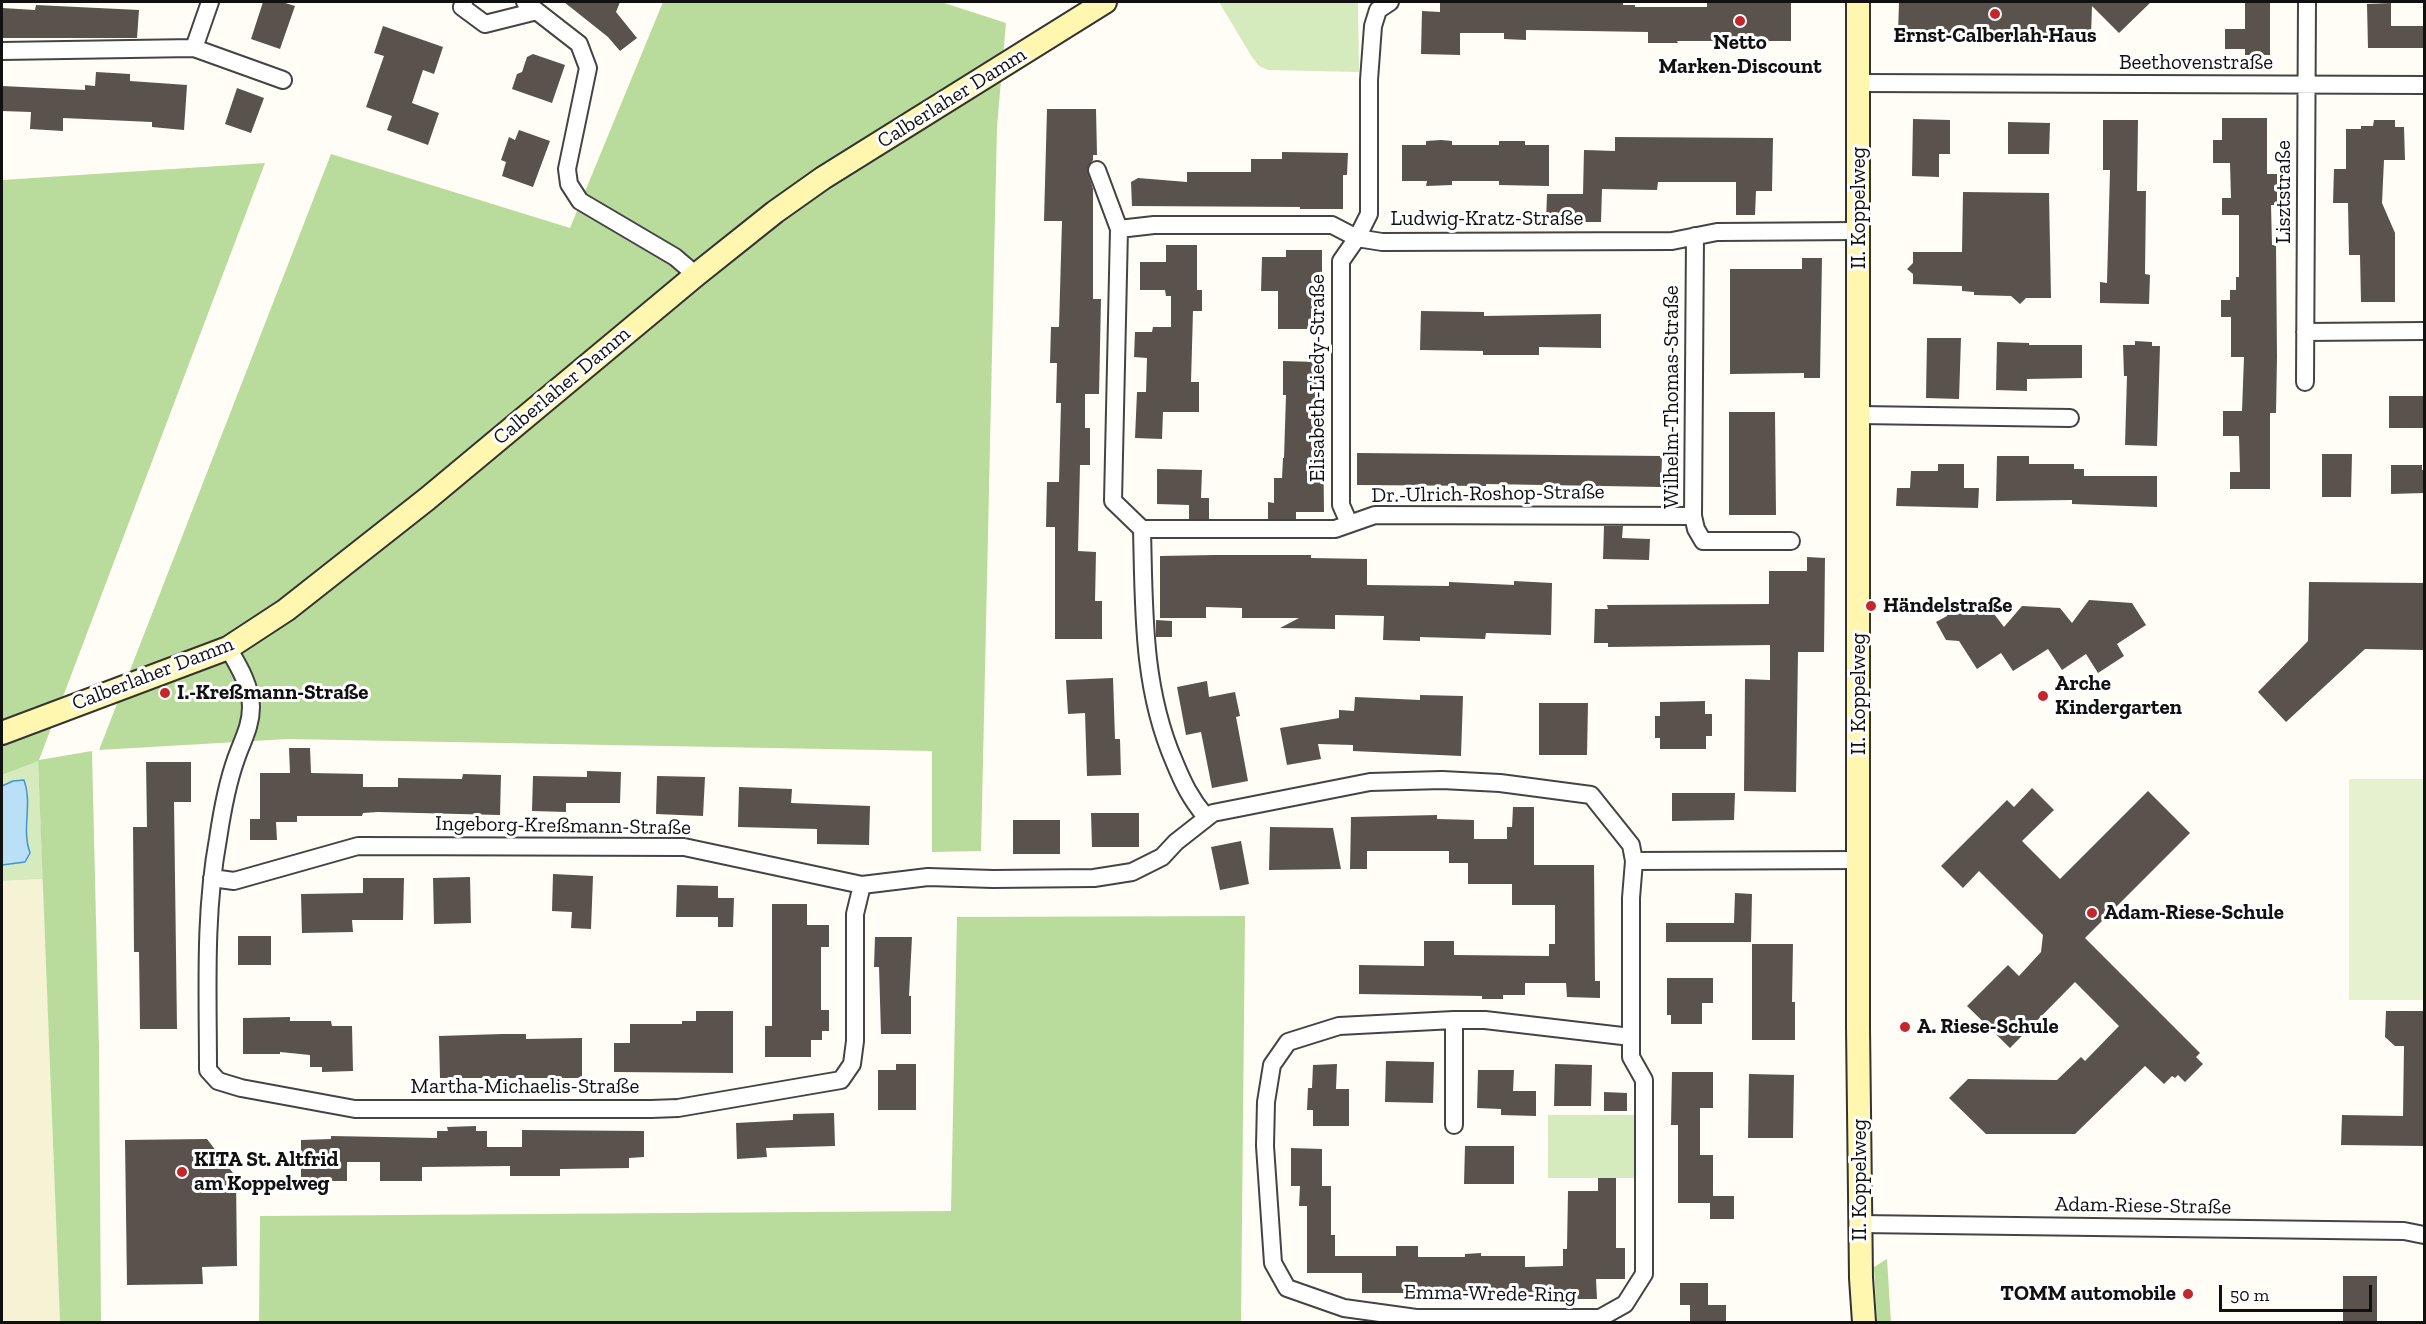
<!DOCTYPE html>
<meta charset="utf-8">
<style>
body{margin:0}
#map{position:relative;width:2426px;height:1324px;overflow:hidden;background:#fffdf5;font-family:"Zilla Slab",serif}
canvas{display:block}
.frame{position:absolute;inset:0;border:3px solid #111;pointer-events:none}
.scale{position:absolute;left:2219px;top:1285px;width:153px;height:27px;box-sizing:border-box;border:3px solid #111;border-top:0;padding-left:8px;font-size:18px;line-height:21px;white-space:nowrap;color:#111;-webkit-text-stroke:4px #fff;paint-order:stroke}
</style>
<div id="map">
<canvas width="2426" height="1324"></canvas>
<div class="frame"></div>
<div class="scale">50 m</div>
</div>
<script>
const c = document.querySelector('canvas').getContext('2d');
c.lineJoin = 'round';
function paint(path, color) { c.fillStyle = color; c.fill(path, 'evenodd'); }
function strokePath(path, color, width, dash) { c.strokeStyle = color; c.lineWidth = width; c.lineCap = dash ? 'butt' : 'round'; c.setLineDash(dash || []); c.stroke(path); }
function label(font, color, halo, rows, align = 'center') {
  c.font = font + ' "Zilla Slab",serif'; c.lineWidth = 6; c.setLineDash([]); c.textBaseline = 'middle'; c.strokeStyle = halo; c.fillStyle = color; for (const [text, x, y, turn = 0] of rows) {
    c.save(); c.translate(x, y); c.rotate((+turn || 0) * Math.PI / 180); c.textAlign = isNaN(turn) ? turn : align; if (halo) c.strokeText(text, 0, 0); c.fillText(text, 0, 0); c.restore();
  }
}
paint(new Path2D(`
 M43 879 60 1322H2V881Z`), '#f6f3d4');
paint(new Path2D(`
 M1219 2H1358L1359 72 1268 70 1259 66 1252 57Z
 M38 760 43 879 2 881V865L25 862 30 853 26 842 27 788 24 781H13L2 786V775Z
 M1548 1115H1636L1637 1178H1548Z`), '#d5ebbd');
paint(new Path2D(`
 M663 2H941L1006 23 997 127 981 851 932 852V751L288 739 99 750 331 154 570 228Z
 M265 163 39 760 92 751 99 1048 101 1322H60L38 761 2 775V180Z
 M1245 916 1241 1322H259L260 1216 951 1211 957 917Z
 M1887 1259 1891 1322H1877L1874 1267Z`), '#b9dc9c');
paint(new Path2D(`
 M2349 779H2424V1000H2349Z`), '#e6f2cf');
const water = new Path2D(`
 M24 780C33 804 21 829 30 853L25 862 2 865V786L13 781Z`);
paint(water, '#b9e0f7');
strokePath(water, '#3f96cf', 1.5);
paint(new Path2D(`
 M263 2H282L295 6 280 49 251 39Z
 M564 2H620L616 12 637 38 620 51 608 37Z
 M1440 2H1623V5H1635V7H1707V2H1791V41H1677L1678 43H1648V32L1526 30V40L1504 39V33H1460V55L1421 54 1422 11 1440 12Z
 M1899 2H2151L2119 33 2092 6 2091 36 2034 35V37L1898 35Z
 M2245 2H2270V55H2245V49H2225V29H2245Z
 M2391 3V26H2424V48H2368L2367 4Z
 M36 5 139 10 137 38H2V8L35 10Z
 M383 26 443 47 434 74 423 70 412 103 439 113 428 145 387 130 392 116 366 107 384 56 374 53Z
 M533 54 565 65 552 103 512 89 517 74 522 72 527 57Z
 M96 72 130 74V81L187 85 184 130 152 127V122L63 118V131L30 129 31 112 2 111V86L85 90V85L95 86Z
 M237 88 264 98 251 133 225 124Z
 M1047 109H1096L1097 155H1093V160L1087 169 1093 189V299H1101L1099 394H1085V428H1090V465H1080L1078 551 1096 552 1095 601H1102V639H1055V527H1046L1047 482H1059L1061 403H1056L1057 363H1050L1051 327H1059L1062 221H1044Z
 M2222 118H2267V174H2277V205H2271L2272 245H2276L2277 357 2276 413H2270V489H2230V472H2240L2239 436H2223V411H2242L2244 357H2231V317H2221V300H2230V290H2236V277H2239V215H2222V198H2231L2230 163H2213V140H2222Z
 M1913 119 1950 120V154H1939V177L1912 176Z
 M2103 120H2138L2137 191H2146L2145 274 2150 275 2149 304 2100 303V282L2107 283 2110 170H2103Z
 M2374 120H2395V127H2404L2405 160H2384L2382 203 2395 233V302H2361L2360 255H2349L2348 203H2333L2334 169H2346V129H2361V126H2373Z
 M2008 122 2050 123 2049 154H2008Z
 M519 130 550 141 533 187 502 176 506 162 501 160 509 137 515 140Z
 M1615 137 1773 138 1772 191H1756L1755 215H1736V182H1658L1657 190 1602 189 1601 222H1546L1547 194H1583L1584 150 1615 151Z
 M1441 140 1452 141V145H1499V141H1525V145H1549V186L1499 185V181H1452V185L1426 186 1427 181H1402V145H1426V141Z
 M1282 152 1348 153 1347 175H1343V209H1300V207L1132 206 1131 182 1138 178 1187 182V172H1251V159H1282Z
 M1963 192 2049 193 2051 298H2026L2020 304 2011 296 1974 295V292L1962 291V286L1913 284V274L1907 269 1913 263V252H1962Z
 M1166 245H1197V290H1202V311H1193L1191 382H1199V412H1163L1162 439 1135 438 1137 392H1146L1147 358 1134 357 1135 332H1152L1153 327H1171V296H1166L1165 290H1140V262H1166Z
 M1286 250H1322V329H1278V291H1261L1262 257H1286Z
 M1802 258H1822L1820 378H1804V373L1730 374V269H1802Z
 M1421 311 1484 312V316L1601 314V348L1539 347V355H1483V351L1420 350Z
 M1927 338H1961L1959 399 1926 398Z
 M2135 341 2152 342V346H2160L2157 446 2125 445 2127 376H2124L2123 345H2135Z
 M1997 342 2029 343V345H2082V378L2027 379V391L1996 390Z
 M1283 361 1318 362 1314 427H1323L1324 512H1296V519H1268V502L1274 503V478H1282L1283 458H1284L1286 395H1283Z
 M2389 396H2424V428H2389Z
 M1729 412H1775L1776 515H1729Z
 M1357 453 1662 456 1661 487 1486 484V486L1357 485Z
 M2322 454H2352L2351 497H2322Z
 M1997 456H2029V464H2074V469H2084V476H2157V507L2072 504V500L1996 501Z
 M1938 464H1964V488H1979L1978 508 1896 506 1897 488H1910L1911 471H1938Z
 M2391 465H2422V470H2424V493L2391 494Z
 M1157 469 1202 470 1201 498H1209V519H1189V505L1157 504Z
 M1604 526H1623L1622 538 1650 539 1649 560 1603 559Z
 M1215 555H1311V558L1367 559V585L1449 586V582L1514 585V581L1552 583 1551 635 1486 633 1485 639 1420 637V641L1383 640 1384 616 1335 615V629L1280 628 1299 618H1242V608L1206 607V618H1160V556Z
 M1807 557 1825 558 1824 652H1798L1796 792 1744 791 1745 679 1770 680V645L1608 647V643H1594L1595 609H1608L1607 605 1769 604V571H1807Z
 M2309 582 2424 583V650L2365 649 2286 722 2258 692 2308 641Z
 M2089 600 2132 603 2146 625 2117 644 2124 656 2098 673 2086 654 2062 670 2048 649 2013 671 2001 653 1977 669 1959 641 1946 640 1936 622 1947 616 1948 608 1991 610 2004 627 2022 606 2060 608 2072 623Z
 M1156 620 1172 621V637H1156Z
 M1113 678 1115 739H1120L1121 775 1087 776 1085 713 1068 714 1066 680Z
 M1207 681 1209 697 1235 692 1240 716 1236 717 1248 781 1212 788 1201 732 1186 735 1177 687Z
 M1420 695 1463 696 1461 756 1353 751V745L1318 744 1321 759 1287 765 1280 728 1339 718V710L1354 711 1355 697 1420 700Z
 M1705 701V714H1712V736H1706V749H1660V738H1655V716H1660V702Z
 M1539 703H1588L1587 755H1539Z
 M289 748H310L311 773 363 774V787H398V778L462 779 463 774 501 775 500 815 378 812 363 813 362 816H297V822H276L277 840H250V819H260V773H290Z
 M146 762H191V802H174L177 1029H140L139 952H134L133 827H147Z
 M587 771 621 772 620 803H566V812L532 811 533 776 587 777Z
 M657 776 705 777 703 816 656 814Z
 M739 787 792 789 791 803 870 806 869 845 817 844V829L738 827Z
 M2032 788 2054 810 2022 841 2060 879 2148 791 2190 833 2085 938 2200 1053 2196 1057 2203 1064 2185 1082 2178 1075 2175 1078 2172 1076 2164 1084 2145 1066 2075 1134H1986L1949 1098 1968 1079 2057 1080 2081 1057 2085 1061 2119 1026 2075 982 2010 1048 1967 1006 2008 965 2019 976 2041 952 2043 935 1979 871 1963 888 1941 866 2007 800 2014 807Z
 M1672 793H1735L1734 820 1672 821Z
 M1513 807H1534V865H1594L1595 981H1600V998L1567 997 1566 983H1525V995H1503V999H1482V996L1359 994V965L1424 966V941H1454V955L1549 956V944H1555V905H1512V884H1468V863H1449V851H1367V869H1350L1351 817 1437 815V819L1474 820V839H1507V827H1512Z
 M1091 813H1139V847H1092Z
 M1013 820H1060V854H1013Z
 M1270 827 1333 828 1341 869 1269 870Z
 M1241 841 1249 884 1220 890 1211 847Z
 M553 874 593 876 591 929 571 928 572 912 552 911Z
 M470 877 471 923 434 924 433 878Z
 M363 878H404L403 920H352L353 932 302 933 301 894 363 893Z
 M677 885 718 886V898H734L733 927H718V917H676Z
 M1735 893 1752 894 1751 942H1666V923H1734Z
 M772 904H807V925H829V947H821V1010H829V1031H822V1040H811V1057H765V1026H772Z
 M238 936H271V965H238Z
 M875 937H912L909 996H911V1034H881L879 967H874Z
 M1752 944H1793L1792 1002H1795V1040H1752Z
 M1667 978H1713V1003H1702V1024H1671V1015H1667Z
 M696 1011H733V1073L614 1072V1043H630V1024H682V1021H696Z
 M2386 1011H2424V1146L2341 1145 2342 1115 2403 1116 2404 1046H2395L2385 1037Z
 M290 1017V1021H331L332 1026H352L353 1071 322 1072V1067H310V1055L280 1052V1054H243V1018Z
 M502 1034H526V1039L582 1038V1078H440L439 1036Z
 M1386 1061 1434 1062 1433 1103 1385 1102Z
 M896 1064H916V1110H878V1070H896Z
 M1337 1064 1336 1089H1349V1126H1313V1110H1307L1308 1088H1312L1313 1065Z
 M1555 1064 1592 1065 1591 1106H1554Z
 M1478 1070H1514L1513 1091H1536V1116L1501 1115V1109L1477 1108Z
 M1672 1072H1713V1108H1700V1155H1713V1196H1734V1219H1710V1203H1678V1125H1671Z
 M1749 1074 1794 1075 1793 1138H1748Z
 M1604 1092 1627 1093V1111H1604Z
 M834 1113 835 1146 766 1148 767 1157 737 1159 736 1123 793 1120V1114Z
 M476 1126V1131H487V1147H522V1130L644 1131V1157L629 1158V1168L560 1169V1176H510V1166L422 1167V1181H380V1162H347V1181H301V1140L331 1139V1136L437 1138V1131H448L447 1127Z
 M207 1139 236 1177 237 1266 202 1267 203 1284 127 1285 125 1140Z
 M1465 1146H1514V1184H1464Z
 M1291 1148 1322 1149V1186H1331V1235H1335V1256H1396V1246H1418V1257H1465V1254L1481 1253V1256H1525V1267L1563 1266V1249H1567L1568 1191H1598V1178H1616V1248H1625V1279H1596L1597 1299H1564L1563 1291 1525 1292V1297H1465V1300L1425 1301V1293H1362V1273H1307V1206H1299L1300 1186H1291Z
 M2343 1276H2377V1323H2343Z
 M1680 1283H1708V1305H1726V1323H1690V1305H1680Z`), '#5a524d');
const street = new Path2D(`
 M464 2 462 7 485 24 537 11
 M525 2 579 44 588 68 567 169 569 184 580 201 675 257 696 275
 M194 48 283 80
 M2 51 194 48 210 2
 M1859 83 2424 85
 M1097 170 1119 229 1113 501 1142 529C1144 609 1142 687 1174 761 1183 783 1190 798 1206 817
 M1119 229 1154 225H1332L1357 238 1382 242 1672 241 1717 232 1858 231
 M1695 236 1693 516 1696 529 1703 541H1791
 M2305 332 2424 331
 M2305 382 2307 2
 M1859 415 2070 418
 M1349 523 1341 505V261L1357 238 1369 214V80L1373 26 1378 10 1390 2
 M1142 529H1335L1375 515 1693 516
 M228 648C238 665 251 686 251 707 251 727 242 741 236 759 227 784 222 812 218 839 204 915 208 993 208 1070L218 1081 241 1088 355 1109H651L678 1108 841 1080 852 1064 855 1041V914L862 885
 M212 878 234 881 358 846 684 847 862 885 928 877 993 879 1094 878 1132 872 1162 857 1176 842 1213 813 1370 782 1442 780 1500 783 1591 795 1631 845 1634 861 1860 860
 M1454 1020V1125
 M1631 1037 1485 1020H1454L1339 1026 1288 1042 1272 1065 1266 1102 1265 1146 1273 1263 1287 1288 1344 1308 1416 1318H1600L1625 1304 1644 1274V1080L1631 1057V898L1634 861
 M1860 1224 2404 1231 2424 1235`);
const secondary = new Path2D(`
 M1858 2V1028L1861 1278 1864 1322
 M2 733 228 648 286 610 427 499 696 275 775 212 823 178 1105 2`);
strokePath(street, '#444', 20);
strokePath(secondary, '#333', 26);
strokePath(street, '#fff', 16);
strokePath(secondary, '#fff6b0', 22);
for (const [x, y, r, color] of [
 [1995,14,6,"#c4262e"],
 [1740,21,6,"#c4262e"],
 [1871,606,6,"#c4262e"],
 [165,693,6,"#c4262e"],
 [2043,696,6,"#c4262e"],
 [2092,913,6,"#c4262e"],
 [1905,1027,6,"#c4262e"],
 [182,1172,6,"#c4262e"],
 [2188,1294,6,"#c4262e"]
]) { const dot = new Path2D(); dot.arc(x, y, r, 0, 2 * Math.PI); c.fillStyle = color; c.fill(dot); strokePath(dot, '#fff', 2); }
label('bold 21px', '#111', '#fff', [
 ["Ernst-Calberlah-Haus",1995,36,"center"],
 ["Netto",1740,43,"center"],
 ["Marken-Discount",1740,67,"center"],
 ["Händelstraße",1883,606],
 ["Arche",2055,684],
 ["Kindergarten",2055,708],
 ["I.-Kreßmann-Straße",177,693],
 ["Adam-Riese-Schule",2104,913],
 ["A. Riese-Schule",1917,1027],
 ["KITA St. Altfrid",194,1160],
 ["am Koppelweg",194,1184],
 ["TOMM automobile",2176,1294,"right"]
], 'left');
label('21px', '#111', '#fff', [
 ["Beethovenstraße",2196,63],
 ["Calberlaher Damm",952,98,-32],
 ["Lisztstraße",2284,192,-90],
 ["II. Koppelweg",1859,208,-90],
 ["Ludwig-Kratz-Straße",1487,219],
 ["Elisabeth-Liedy-Straße",1318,378,-90],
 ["Calberlaher Damm",562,386,-40],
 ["Wilhelm-Thomas-Straße",1672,397,-90],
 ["Dr.-Ulrich-Roshop-Straße",1488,494,-1],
 ["Calberlaher Damm",153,674,-21],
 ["II. Koppelweg",1859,694,-90],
 ["Ingeborg-Kreßmann-Straße",563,826,1],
 ["Martha-Michaelis-Straße",525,1087],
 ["II. Koppelweg",1860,1180,-90],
 ["Adam-Riese-Straße",2143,1206,1],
 ["Emma-Wrede-Ring",1490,1294,1]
]);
</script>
